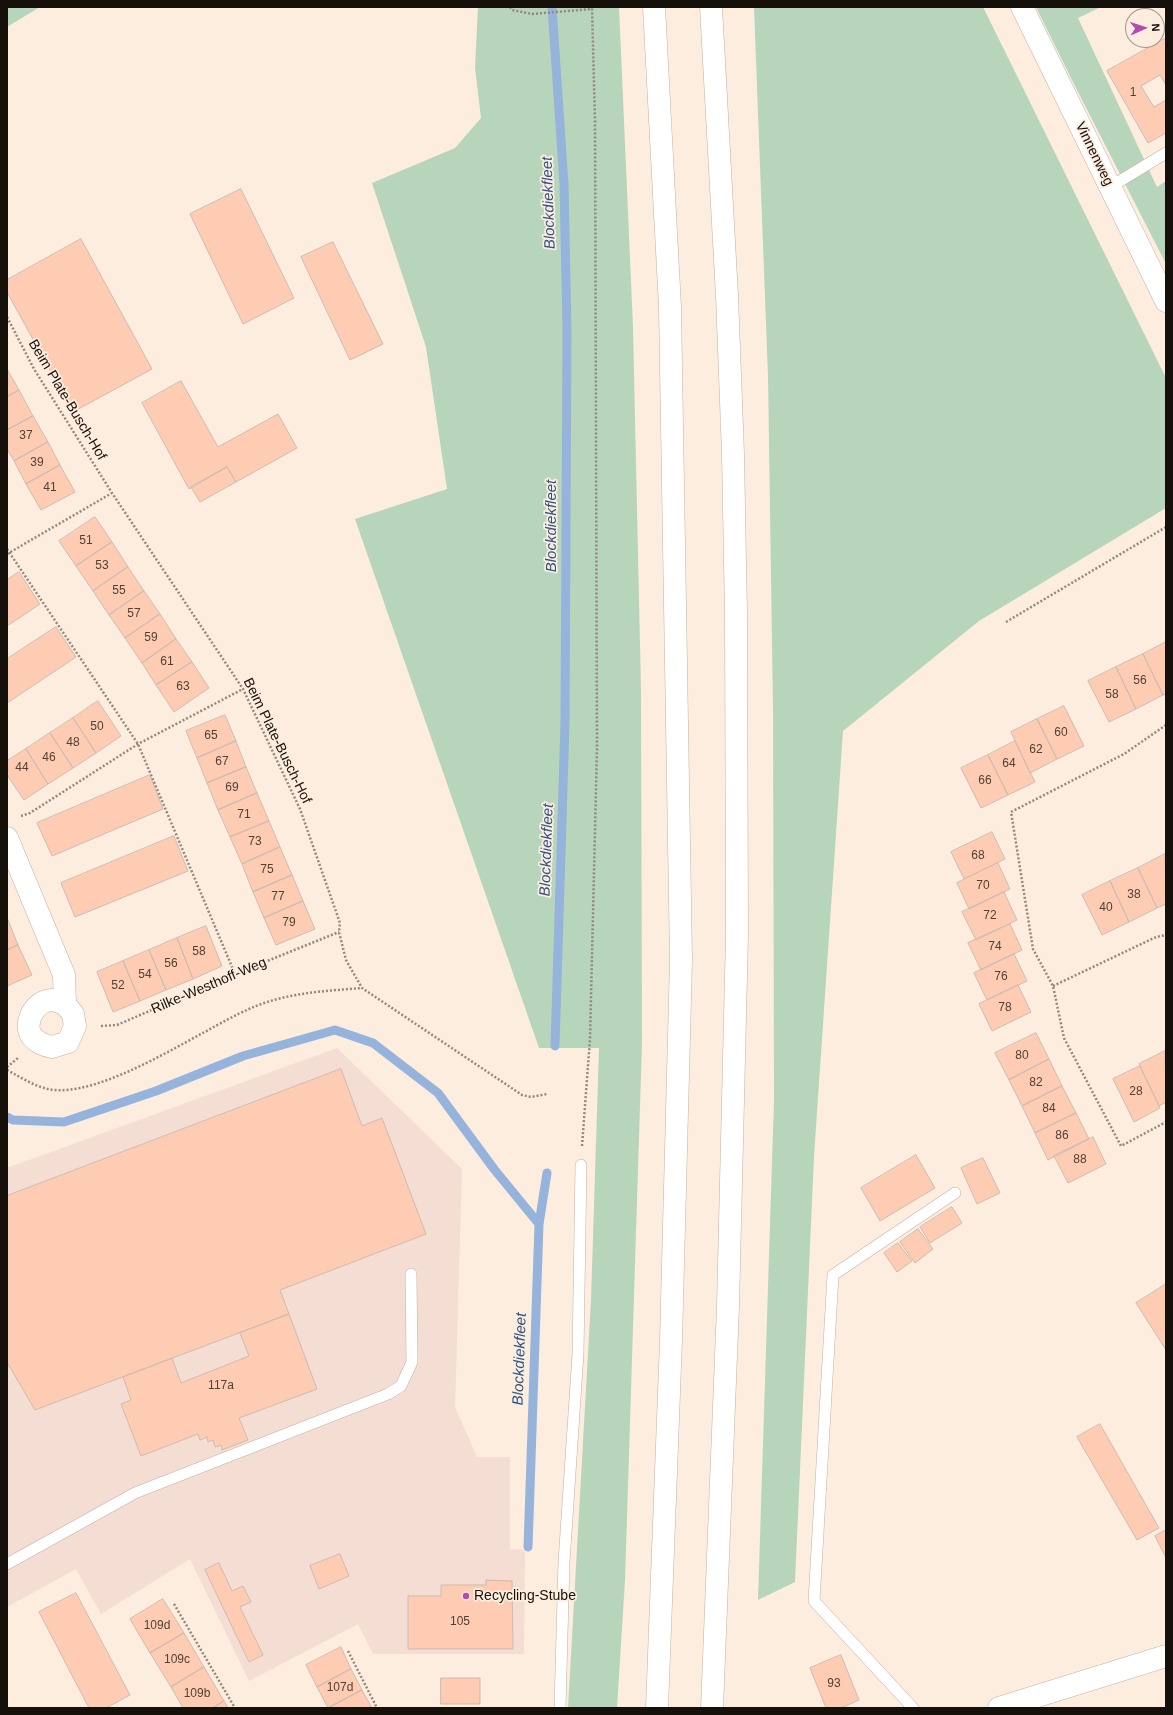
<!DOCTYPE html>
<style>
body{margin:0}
#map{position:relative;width:1173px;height:1715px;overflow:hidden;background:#fdedde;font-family:Helvetica,sans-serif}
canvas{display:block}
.frame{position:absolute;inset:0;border:8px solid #16100b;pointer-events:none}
.north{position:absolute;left:1125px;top:8px;width:40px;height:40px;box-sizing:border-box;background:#fdedde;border:1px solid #a1958a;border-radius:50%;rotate:87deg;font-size:11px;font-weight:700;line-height:16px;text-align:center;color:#16100b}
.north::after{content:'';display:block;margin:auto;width:14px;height:18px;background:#b44bae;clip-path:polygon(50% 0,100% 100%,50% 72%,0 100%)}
</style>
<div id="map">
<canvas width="1173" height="1715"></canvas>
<div class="frame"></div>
<div class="north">N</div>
</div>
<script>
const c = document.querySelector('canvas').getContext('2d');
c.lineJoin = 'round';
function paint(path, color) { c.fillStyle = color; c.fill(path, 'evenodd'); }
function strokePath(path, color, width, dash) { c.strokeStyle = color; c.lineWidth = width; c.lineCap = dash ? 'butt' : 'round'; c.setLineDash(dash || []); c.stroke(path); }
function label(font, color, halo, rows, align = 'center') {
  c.font = font + ' Helvetica,sans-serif'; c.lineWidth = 3.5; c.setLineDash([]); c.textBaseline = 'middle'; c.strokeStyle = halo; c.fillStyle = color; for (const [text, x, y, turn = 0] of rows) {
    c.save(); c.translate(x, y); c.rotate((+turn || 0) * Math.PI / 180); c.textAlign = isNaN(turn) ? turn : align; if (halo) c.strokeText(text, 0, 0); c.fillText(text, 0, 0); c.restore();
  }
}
paint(new Path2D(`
 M337 1048 462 1169 455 1407 477 1457H510V1549L525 1550 524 1654H373L358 1624 249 1681 190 1559 101 1614 76 1569 7 1607V1168Z`), '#f4ddd2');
paint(new Path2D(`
 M7 7H40L7 27Z
 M478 7H619L633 327 641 690 642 1043 625 1580 617 1708H568L591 1300 599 1048H539L355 519 447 489 426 347 372 183 455 148 481 118 475 68Z
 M754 7H983L1166 378V508L979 621 843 731 814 1156 795 1582 758 1600 774 1099 773 710 768 376Z
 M1036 7H1101L1078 18 1157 187 1166 181V264L1075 86Z`), '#b6d5bb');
strokePath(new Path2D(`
 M552 7 564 184 567 331 565 723 555 1046
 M7 1117 13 1120 64 1122 156 1091 243 1056 335 1030 373 1043 438 1093 494 1169 539 1224
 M528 1547 539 1224 547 1173`), '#96b3dc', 9);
const building = new Path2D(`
 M1166 38V85L1160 75 1141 86 1154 107 1166 100V133L1148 143 1107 71Z
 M241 189 294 298 243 324 190 214Z
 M81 239 152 369 73 412 7 292V280Z
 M333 242 383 344 350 360 301 257Z
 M7 369 19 390 7 397Z
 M181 381 218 447 278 414 297 448 236 482 227 467 189 489 142 403Z
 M19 390 33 416 7 430V397Z
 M33 416 48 442 14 461 7 449V430Z
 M48 442 60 465 26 484 14 461Z
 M60 465 75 492 41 510 26 484Z
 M227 467 236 482 200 502 191 487Z
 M95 517 112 542 76 566 59 541Z
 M112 542 128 567 93 591 76 566Z
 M128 567 144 591 109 615 93 591Z
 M19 572 40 604 7 626V580Z
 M144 591 160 614 125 638 109 615Z
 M160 614 176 639 142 663 125 638Z
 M56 627 76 657 7 703V659Z
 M176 639 192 662 156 685 142 663Z
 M1166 642V694L1163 695 1143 654Z
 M1143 654 1163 695 1136 709 1116 667Z
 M192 662 209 688 174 712 156 685Z
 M1116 667 1136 709 1109 722 1088 681Z
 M98 701 121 736 96 753 73 718Z
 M1064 706 1084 746 1057 759 1037 719Z
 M225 715 236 741 197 758 186 731Z
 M73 718 96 753 73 768 50 733Z
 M1037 719 1057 759 1030 773 1011 732Z
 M50 733 73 768 48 784 26 749Z
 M236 741 246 767 207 783 197 758Z
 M1015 741 1035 782 1008 795 988 755Z
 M26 749 48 784 24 800 7 775V761Z
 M988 755 1008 795 981 808 961 768Z
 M246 767 257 793 218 810 207 783Z
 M150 775 163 809 52 856 37 823Z
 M257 793 269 821 230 837 218 810Z
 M269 821 280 847 242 864 230 837Z
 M992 832 1005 859 964 879 951 852Z
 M174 836 188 871 75 917 61 883Z
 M280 847 292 875 253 892 242 864Z
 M1165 854 1166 904 1157 908 1138 868Z
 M998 863 1010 889 969 909 957 883Z
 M1138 868 1157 908 1129 922 1110 881Z
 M292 875 303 901 264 918 253 892Z
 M1110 881 1129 922 1102 935 1082 895Z
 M1004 892 1017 920 976 940 962 912Z
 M303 901 315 929 276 945 264 918Z
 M8 920 18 945 7 950V921Z
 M1010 924 1022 950 981 970 968 943Z
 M206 926 222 966 193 979 177 938Z
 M177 938 193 979 166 990 149 950Z
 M18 945 32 975 7 986V950Z
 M149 950 166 990 140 1001 123 961Z
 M1014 954 1027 981 987 1000 974 973Z
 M123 961 140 1001 113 1012 97 972Z
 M1018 985 1031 1012 992 1031 979 1004Z
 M1036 1033 1049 1059 1009 1080 995 1053Z
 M1165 1051 1166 1102 1159 1106 1139 1064Z
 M1049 1059 1062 1086 1022 1106 1009 1080Z
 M1140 1066 1160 1108 1134 1122 1113 1079Z
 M341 1069 362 1126 382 1118 426 1234 280 1290 289 1314 35 1410 7 1362V1196Z
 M1062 1086 1076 1113 1035 1133 1022 1106Z
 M1076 1113 1089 1139 1048 1160 1035 1133Z
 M1093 1137 1106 1164 1068 1183 1054 1156Z
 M916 1155 935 1188 880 1221 861 1188Z
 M983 1158 1000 1193 977 1204 961 1168Z
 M952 1207 962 1223 930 1243 920 1227Z
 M918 1229 933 1249 915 1263 900 1242Z
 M898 1243 912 1261 897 1272 884 1253Z
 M1166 1284V1350L1136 1303Z
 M289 1314 317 1389 239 1418 248 1440 222 1450 221 1445 215 1447 213 1440 208 1442 207 1437 200 1440 198 1434 141 1456 121 1404 131 1400 123 1377 172 1358 181 1383 249 1356 240 1333Z
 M1100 1424 1159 1528 1137 1540 1077 1437Z
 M1166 1530V1558L1155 1536Z
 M340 1554 349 1576 319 1589 310 1566Z
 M219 1563 232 1591 243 1586 251 1602 240 1607 263 1655 249 1662 205 1570Z
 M486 1580 512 1581 513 1649H408V1596H441V1585H486Z
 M76 1593 130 1695 106 1708H89L39 1612Z
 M163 1599 184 1633 150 1653 130 1619Z
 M184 1633 204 1667 171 1687 150 1653Z
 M341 1647 351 1669 317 1687 306 1665Z
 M841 1655 859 1700 841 1708H826L810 1668Z
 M204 1667 224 1701 213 1708H183L171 1687Z
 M351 1669 362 1690 328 1708 317 1687Z
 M441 1678H480V1704H441Z
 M362 1690 372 1708H328Z
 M224 1701 228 1708H213Z`);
paint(building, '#fdccb2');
strokePath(building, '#cfbbb1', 1);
const lane = new Path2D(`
 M1110 187 1166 153
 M7 1564 135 1493 388 1394 401 1386 412 1362 411 1274
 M560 1708 564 1562 578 1354 581 1165
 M913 1708 814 1601 833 1275 955 1193`);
const street = new Path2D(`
 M1022 7 1166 301
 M7 838 64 975 65 1004 73 1014 75 1026 68 1042 52 1047C47 1046 41 1044 37 1041 19 1030 33 999 53 1000 57 1001 61 1003 65 1004`);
const secondary = new Path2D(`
 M999 1708 1166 1656`);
const highway = new Path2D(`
 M654 7 670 307 681 960 671 1340 657 1708
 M711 7 727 296 733 454 736 614 737 935 728 1306 712 1708`);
strokePath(lane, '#c1b2a3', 12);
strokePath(street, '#c1b2a3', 23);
strokePath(secondary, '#c1b2a3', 23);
strokePath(highway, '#c1b2a3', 23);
strokePath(new Path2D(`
 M510 7 512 10 532 14 592 9
 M7 317 34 369 112 493 243 689 300 809 340 923 339 932 346 960 362 988 522 1095 531 1097 547 1094
 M7 549 138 744 235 974
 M7 554 112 493
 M1006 622 1166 527
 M1166 725 1124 754 1011 812 1033 949 1053 986 1064 1038 1121 1146 1166 1122
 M21 816 30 813 138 744 243 689
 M1053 986 1156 937 1166 935
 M101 1026 117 1025 235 974 339 932
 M7 1067 18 1058
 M7 1070C20 1077 34 1086 48 1089 101 1100 199 1031 249 1009 284 993 324 991 362 988
 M582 1146 590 1039 597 747 595 122 592 7
 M174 1604 235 1708
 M348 1651 377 1708`), '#93887d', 2.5, [2, 2]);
strokePath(lane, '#fff', 11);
strokePath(street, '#fff', 22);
strokePath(secondary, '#fff', 22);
strokePath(highway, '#fff', 22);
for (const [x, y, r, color] of [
 [466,1596,4,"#b44bae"]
]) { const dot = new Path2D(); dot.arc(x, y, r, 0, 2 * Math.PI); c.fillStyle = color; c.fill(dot); strokePath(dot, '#fdedde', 1.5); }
label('12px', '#503f35', null, [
 ["1",1133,93],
 ["37",26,436],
 ["39",37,463],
 ["41",50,488],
 ["51",86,541],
 ["53",102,566],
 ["55",119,591],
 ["57",134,614],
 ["59",151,638],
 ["61",167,662],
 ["56",1140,681],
 ["63",183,687],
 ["58",1112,695],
 ["50",97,727],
 ["60",1061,733],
 ["65",211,736],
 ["48",73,743],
 ["62",1036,750],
 ["46",49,758],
 ["67",222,762],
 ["64",1009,764],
 ["44",22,768],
 ["66",985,781],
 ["69",232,788],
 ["71",244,815],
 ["73",255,842],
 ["68",978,856],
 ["75",267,870],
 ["70",983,886],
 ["38",1134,895],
 ["77",278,897],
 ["40",1106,908],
 ["72",990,916],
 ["79",289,923],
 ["74",995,947],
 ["58",199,952],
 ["56",171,964],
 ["54",145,975],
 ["76",1001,977],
 ["52",118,986],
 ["78",1005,1008],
 ["80",1022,1056],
 ["82",1036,1083],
 ["28",1136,1092],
 ["84",1049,1109],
 ["86",1062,1136],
 ["88",1080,1160],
 ["117a",221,1386],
 ["105",460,1622],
 ["109d",157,1626],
 ["109c",177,1660],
 ["93",834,1684],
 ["107d",340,1688],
 ["109b",197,1694]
]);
label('14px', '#16100b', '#fdedde', [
 ["Vinnenweg",1094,154,64],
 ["Beim Plate-Busch-Hof",67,400,59],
 ["Beim Plate-Busch-Hof",277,741,64],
 ["Rilke-Westhoff-Weg",209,986,-23]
]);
label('14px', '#16100b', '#fdedde', [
 ["Recycling-Stube",474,1596]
], 'left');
label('italic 15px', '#2d5387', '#fdedde', [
 ["Blockdiekfleet",549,203,-92],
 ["Blockdiekfleet",552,526,-90],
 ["Blockdiekfleet",547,850,-88],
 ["Blockdiekfleet",520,1359,-88]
]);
</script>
